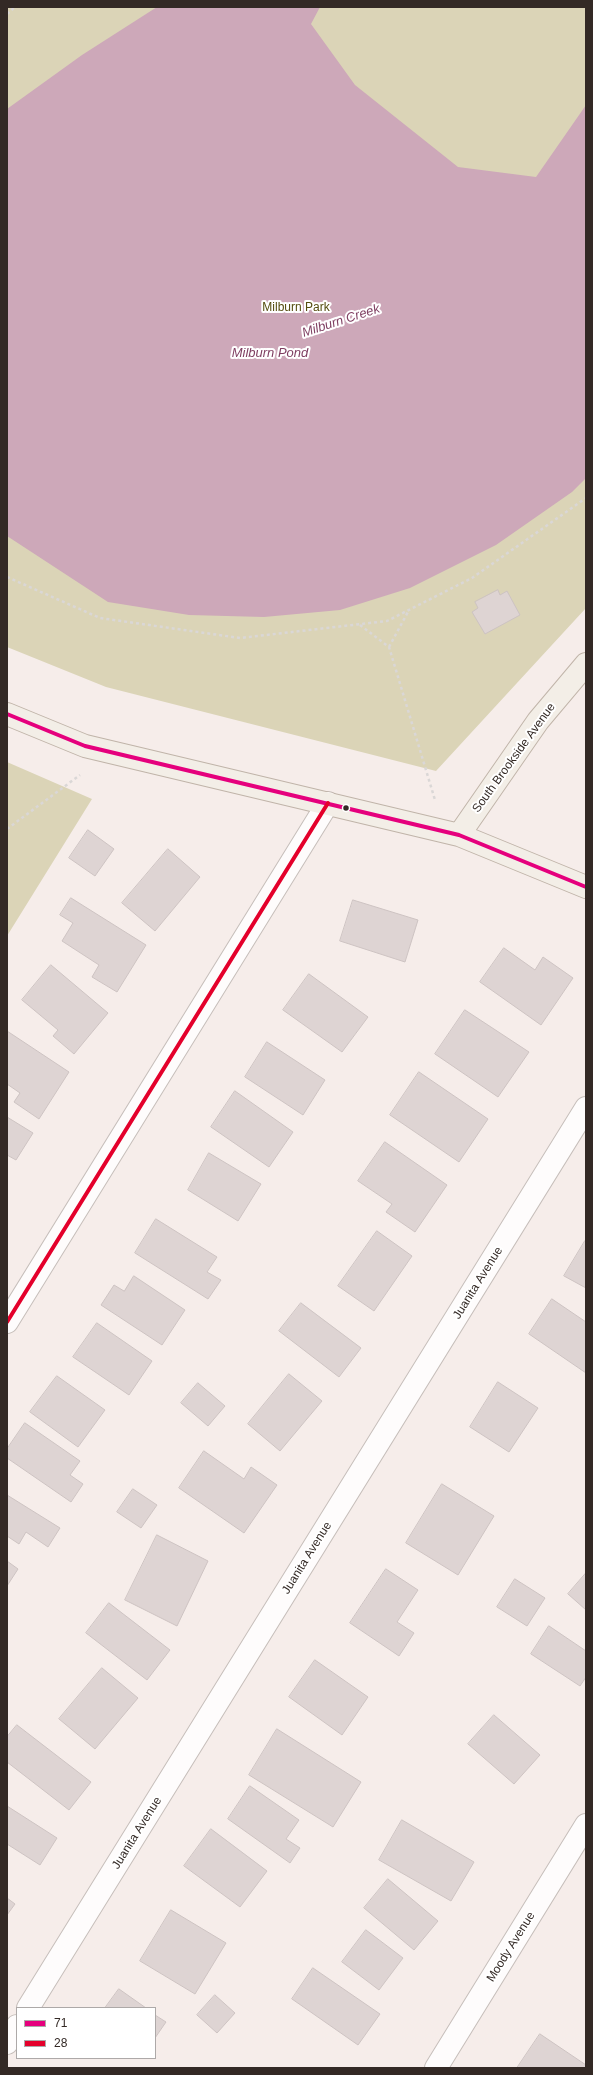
<!DOCTYPE html>
<style>
body{margin:0}
#map{position:relative;width:593px;height:2075px;overflow:hidden;background:#f6edea;font-family:Arial,sans-serif}
canvas{display:block}
.frame{position:absolute;inset:0;border:8px solid #332925;pointer-events:none}
.legend{position:absolute;left:16px;top:2007px;width:140px;height:52px;box-sizing:border-box;background:#fff;border:1px solid #ada9a8;margin:0;padding:5px 7px;list-style:none;font-size:12px;color:#332925}
.legend li{display:flex;align-items:center;gap:8px;height:20px}
.legend b{width:20px;border:1px solid #ada9a8}
</style>
<div id="map">
<canvas width="593" height="2075"></canvas>
<div class="frame"></div>
<ul class="legend">
<li><b style="height:5px;background:#e5007d"></b>71</li>
<li><b style="height:5px;background:#e4002b"></b>28</li>
</ul>
</div>
<script>
const c = document.querySelector('canvas').getContext('2d');
c.lineJoin = 'round';
function paint(path, color) { c.fillStyle = color; c.fill(path, 'evenodd'); }
function strokePath(path, color, width, dash) { c.strokeStyle = color; c.lineWidth = width; c.lineCap = dash ? 'butt' : 'round'; c.setLineDash(dash || []); c.stroke(path); }
function label(font, color, halo, rows, align = 'center') {
  c.font = font + ' Arial,sans-serif'; c.lineWidth = 4; c.setLineDash([]); c.textBaseline = 'middle'; c.strokeStyle = halo; c.fillStyle = color; for (const [text, x, y, turn = 0] of rows) {
    c.save(); c.translate(x, y); c.rotate((+turn || 0) * Math.PI / 180); c.textAlign = isNaN(turn) ? turn : align; if (halo) c.strokeText(text, 0, 0); c.fillText(text, 0, 0); c.restore();
  }
}
paint(new Path2D(`
 M7 7H586V608L436 771 106 687 7 647Z
 M7 762 92 799 7 936Z`), '#dbd4b7');
paint(new Path2D(`
 M157 7H320L311 24 355 85 458 167 536 177 586 105V478L572 492 496 545 410 588 340 610 264 617 189 615 108 602 7 536V109L82 55Z`), '#cda8b9');
const building = new Path2D(`
 M498 590 500 595 507 591 520 615 485 634 472 612 478 608 475 602Z
 M88 830 114 849 95 876 69 858Z
 M168 849 200 877 155 931 122 903Z
 M71 898 146 945 117 992 92 977 99 965 62 941 73 923 60 915Z
 M353 900 418 920 405 962 340 941Z
 M504 948 535 970 543 957 573 978 541 1025 480 982Z
 M51 965 108 1013 74 1054 53 1036 58 1030 22 1000Z
 M309 974 368 1017 342 1052 283 1010Z
 M465 1010 529 1052 498 1097 435 1054Z
 M7 1031 69 1072 39 1119 14 1102 20 1093 7 1084Z
 M267 1042 325 1080 303 1115 245 1077Z
 M419 1072 488 1119 459 1162 390 1115Z
 M235 1091 293 1132 269 1167 211 1127Z
 M7 1117 33 1133 16 1160 7 1155Z
 M385 1142 447 1185 415 1232 386 1212 392 1204 358 1181Z
 M209 1153 261 1184 238 1221 188 1190Z
 M156 1219 217 1257 207 1272 221 1280 208 1299 135 1253Z
 M377 1231 412 1256 374 1311 338 1286Z
 M585 1241 586 1242V1288L564 1276Z
 M134 1276 185 1310 162 1345 101 1305 114 1285 124 1291Z
 M552 1299 586 1322V1373L529 1334Z
 M301 1303 361 1348 339 1377 279 1331Z
 M97 1323 152 1361 129 1395 73 1357Z
 M289 1374 322 1401 280 1451 248 1424Z
 M57 1376 105 1410 78 1447 30 1412Z
 M498 1382 538 1408 509 1452 470 1427Z
 M198 1383 225 1406 208 1426 181 1403Z
 M25 1423 80 1461 70 1475 83 1484 71 1502 7 1458V1449Z
 M204 1451 244 1479 251 1467 277 1485 244 1533 179 1488Z
 M442 1484 494 1516 458 1575 406 1543Z
 M133 1489 157 1505 141 1528 117 1512Z
 M7 1495 60 1528 48 1547 26 1532 19 1544 7 1536Z
 M157 1535 208 1561 177 1626 125 1600Z
 M7 1561 18 1569 7 1586Z
 M386 1569 418 1590 397 1622 414 1633 399 1656 350 1623Z
 M586 1573V1610L568 1594Z
 M515 1579 545 1598 527 1626 497 1607Z
 M109 1603 170 1650 147 1680 86 1633Z
 M549 1626 586 1651V1677L580 1686 531 1654Z
 M315 1660 368 1697 342 1735 289 1697Z
 M102 1668 138 1698 95 1749 59 1719Z
 M494 1715 540 1755 514 1784 468 1744Z
 M17 1725 91 1782 69 1810 7 1762V1737Z
 M277 1729 361 1782 333 1827 249 1775Z
 M250 1786 299 1820 286 1839 300 1848 290 1863 228 1819Z
 M7 1806 57 1838 40 1865 7 1844Z
 M402 1820 474 1862 451 1901 379 1860Z
 M211 1829 267 1871 240 1907 184 1866Z
 M388 1879 438 1921 414 1950 364 1908Z
 M7 1898 15 1904 7 1915Z
 M171 1910 226 1943 195 1994 140 1961Z
 M366 1930 403 1958 379 1990 342 1962Z
 M313 1968 380 2014 358 2045 292 1999Z
 M119 1989 146 2008H105Z
 M215 1995 235 2013 217 2033 197 2015Z
 M155 2015 166 2022 155 2038Z
 M540 2034 586 2065V2068H517Z`);
paint(building, '#ded4d3');
strokePath(building, '#cdc3c2', 1);
const minor = new Path2D(`
 M7 1322 328 803
 M28 2008 586 1108
 M7 2043 17 2026
 M436 2068 586 1825`);
const major = new Path2D(`
 M7 714 85 746 459 835 586 887
 M459 835 538 721 586 664`);
strokePath(minor, '#c6beba', 24);
strokePath(major, '#c0b4a9', 24);
strokePath(new Path2D(`
 M7 14 15 7
 M7 577 100 618 240 638 387 621 472 578 586 498
 M360 625 389 647 435 800
 M389 647 409 610
 M7 829 80 775`), '#dad7d6', 2.5, [3, 3]);
strokePath(minor, '#fefcfc', 22);
strokePath(major, '#f3eee7', 22);
strokePath(new Path2D(`
 M7 714 85 746 459 835 586 887`), '#e5007d', 4);
strokePath(new Path2D(`
 M7 1322 328 803`), '#e4002b', 4);
for (const [x, y, r, color] of [
 [346,808,3.5,"#332925"]
]) { const dot = new Path2D(); dot.arc(x, y, r, 0, 2 * Math.PI); c.fillStyle = color; c.fill(dot); strokePath(dot, '#fff', 1.5); }
label('12px', '#544d0e', '#fff', [
 ["Milburn Park",296,308]
]);
label('12px', '#332925', '#fff', [
 ["South Brookside Avenue",514,758,-54],
 ["Juanita Avenue",478,1283,-58],
 ["Juanita Avenue",307,1558,-58],
 ["Juanita Avenue",137,1833,-58],
 ["Moody Avenue",511,1947,-58]
]);
label('italic 13px', '#7f3f62', '#fff', [
 ["Milburn Creek",341,321,-18],
 ["Milburn Pond",270,353]
]);
</script>
